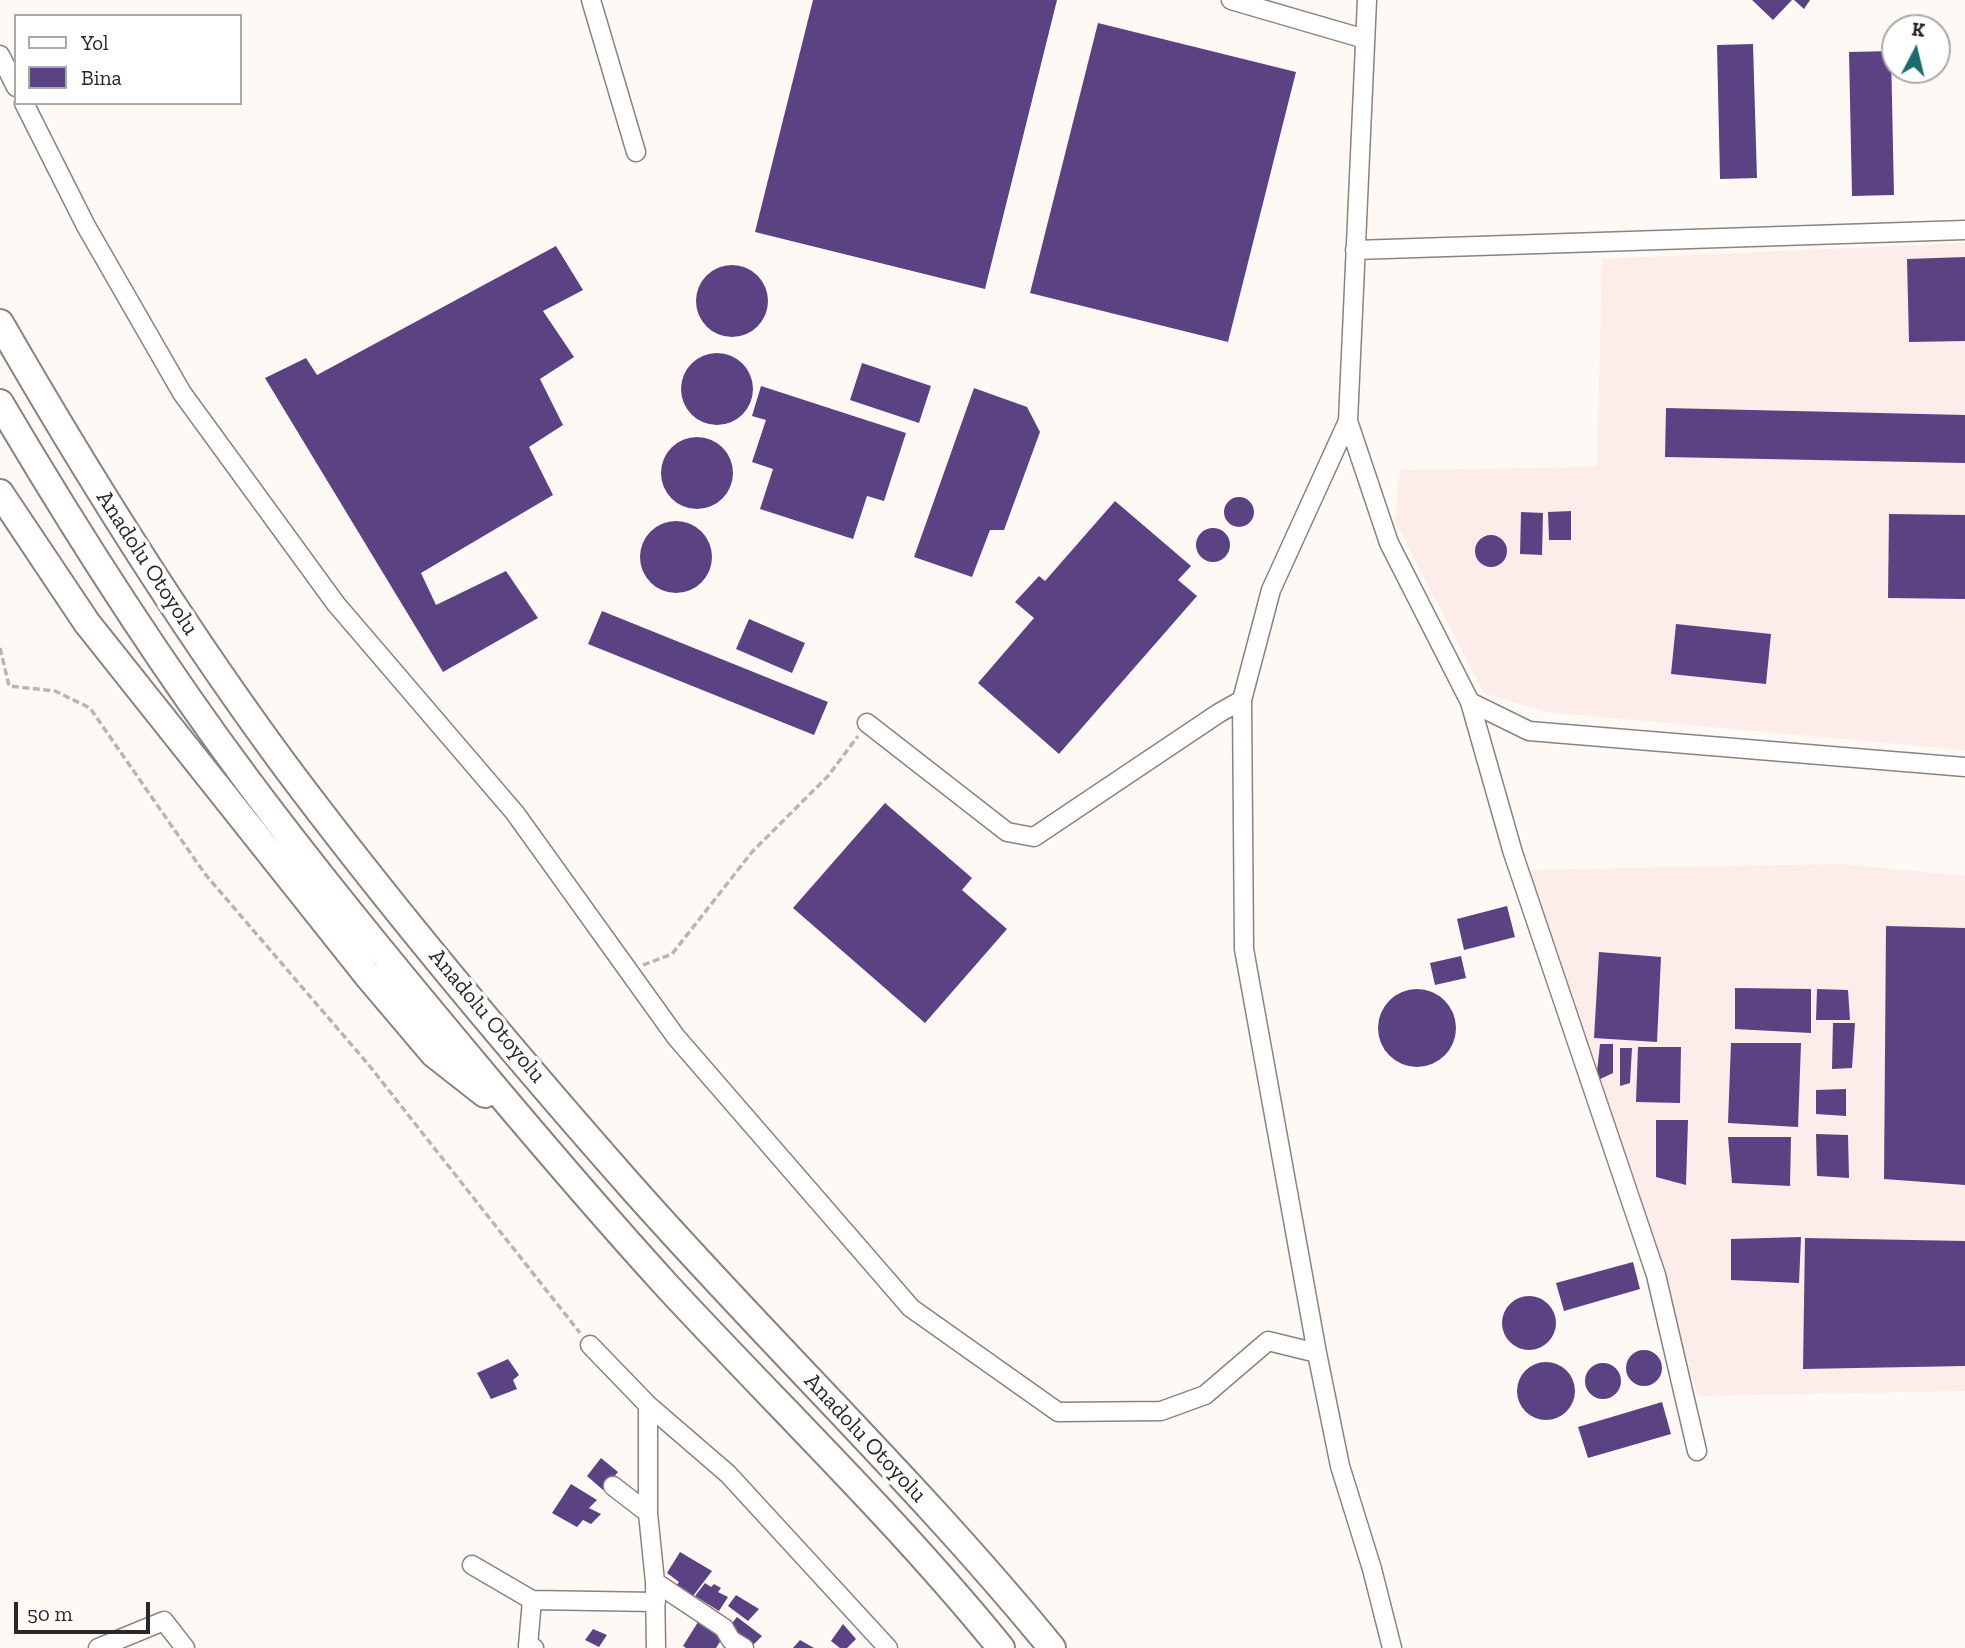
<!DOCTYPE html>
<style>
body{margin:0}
#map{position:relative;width:1965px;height:1648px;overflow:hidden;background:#fff9f5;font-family:"Zilla Slab",serif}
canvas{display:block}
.legend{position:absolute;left:14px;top:14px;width:228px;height:91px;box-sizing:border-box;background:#fff;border:2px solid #aaa9a8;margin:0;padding:9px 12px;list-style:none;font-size:21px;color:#2a2725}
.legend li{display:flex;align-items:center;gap:14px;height:35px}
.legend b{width:35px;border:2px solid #aaa9a8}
.north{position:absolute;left:1881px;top:14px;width:70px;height:70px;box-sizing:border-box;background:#fff;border:2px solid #aaa9a8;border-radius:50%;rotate:7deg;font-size:19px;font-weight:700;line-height:28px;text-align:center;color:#2a2725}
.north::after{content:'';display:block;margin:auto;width:24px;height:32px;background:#1e6b6e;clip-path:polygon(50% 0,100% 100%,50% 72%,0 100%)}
.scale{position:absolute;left:14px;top:1602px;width:136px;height:32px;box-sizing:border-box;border:4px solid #2a2725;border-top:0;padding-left:9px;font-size:21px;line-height:24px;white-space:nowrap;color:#2a2725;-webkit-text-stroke:5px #fff;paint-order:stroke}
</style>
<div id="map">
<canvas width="1965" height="1648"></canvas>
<ul class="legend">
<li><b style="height:9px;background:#fff"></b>Yol</li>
<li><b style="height:19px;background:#5b4283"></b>Bina</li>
</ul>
<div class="north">K</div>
<div class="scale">50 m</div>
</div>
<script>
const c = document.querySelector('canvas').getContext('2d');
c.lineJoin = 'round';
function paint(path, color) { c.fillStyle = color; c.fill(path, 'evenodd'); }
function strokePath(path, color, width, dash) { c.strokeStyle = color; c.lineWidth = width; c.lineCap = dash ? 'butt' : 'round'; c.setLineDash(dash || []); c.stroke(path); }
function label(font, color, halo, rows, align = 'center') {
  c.font = font + ' "Zilla Slab",serif'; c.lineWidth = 7; c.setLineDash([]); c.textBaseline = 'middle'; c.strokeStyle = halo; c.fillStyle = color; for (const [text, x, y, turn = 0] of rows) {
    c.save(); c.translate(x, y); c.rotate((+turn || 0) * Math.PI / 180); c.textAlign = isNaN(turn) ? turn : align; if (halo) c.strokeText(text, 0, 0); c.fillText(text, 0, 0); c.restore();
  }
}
paint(new Path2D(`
 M1965 243V750L1547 712 1484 693 1395 521 1400 470 1597 467 1602 259Z
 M1841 864 1965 876V1391L1698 1396 1637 1197 1527 870Z`), '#fcecea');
paint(new Path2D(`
 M813 0H1057L985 289 755 232Z
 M1752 0H1792L1773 20Z
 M1794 0H1810L1804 9Z
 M1098 23 1296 72 1228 342 1030 293Z
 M1753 44 1757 178 1720 179 1717 45Z
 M1891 51 1894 195 1852 196 1849 52Z
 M556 246 583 290 543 311 574 357 540 379 563 425 529 447 553 495 421 573 436 605 506 571 538 618 443 672 265 378 306 358 317 375Z
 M1965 257V341L1909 342 1907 259Z
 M696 301a36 36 0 1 1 72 0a36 36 0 1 1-72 0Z
 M681 389a36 36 0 1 1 72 0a36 36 0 1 1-72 0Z
 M862 363 931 386 919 423 850 400Z
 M761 386 906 433 884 501 867 496 853 539 760 509 773 469 752 462 766 420 752 416Z
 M974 388 1027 407 1040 432 1004 530H990L972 577 914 557Z
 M1666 408 1965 415V463L1665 457Z
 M661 473a36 36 0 1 1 72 0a36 36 0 1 1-72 0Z
 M1224 512a15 15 0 1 1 30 0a15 15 0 1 1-30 0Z
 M1115 501 1191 566 1178 580 1197 596 1059 754 978 683 1034 618 1015 602 1039 576 1045 581Z
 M1571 511V540H1549L1548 512Z
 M1521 512 1543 513 1542 555 1520 554Z
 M1889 514 1965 515V599L1888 598Z
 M640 557a36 36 0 1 1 72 0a36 36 0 1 1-72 0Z
 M1196 545a17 17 0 1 1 34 0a17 17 0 1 1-34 0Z
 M1475 551a16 16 0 1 1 32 0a16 16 0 1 1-32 0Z
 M602 611 828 702 814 735 588 644Z
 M749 619 805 643 792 673 736 649Z
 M1676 624 1771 634 1766 684 1671 674Z
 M885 803 972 878 962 890 1007 929 925 1023 793 908Z
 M1507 906 1515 937 1464 950 1457 919Z
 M1886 926 1965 928V1185L1884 1179Z
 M1599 952 1661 957 1657 1042 1594 1038Z
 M1461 956 1466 978 1435 985 1430 963Z
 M1735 988 1811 989V1033L1735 1029Z
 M1378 1028a39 39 0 1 1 78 0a39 39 0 1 1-78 0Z
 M1817 989 1848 990 1850 1020H1816Z
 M1833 1023H1855L1852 1068 1832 1069Z
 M1731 1043H1801L1798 1127 1728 1123Z
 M1600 1044H1613V1073L1596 1081Z
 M1638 1047H1681L1680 1103 1636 1102Z
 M1620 1048H1632L1630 1083 1620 1086Z
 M1846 1089V1116L1816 1114V1090Z
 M1656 1120H1688L1686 1185 1656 1177Z
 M1816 1134 1848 1135 1849 1178 1817 1176Z
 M1728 1137H1791L1790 1186 1732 1183Z
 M1801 1237 1799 1283 1731 1280V1239Z
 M1805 1238 1965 1241V1366L1803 1369Z
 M1633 1262 1640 1289 1564 1311 1556 1283Z
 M1502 1323a27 27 0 1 1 54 0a27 27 0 1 1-54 0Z
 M1626 1368a18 18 0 1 1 36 0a18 18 0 1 1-36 0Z
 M508 1359 519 1375 513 1380 517 1389 491 1399 477 1373Z
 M1517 1391a29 29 0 1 1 58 0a29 29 0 1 1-58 0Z
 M1585 1381a18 18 0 1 1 36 0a18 18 0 1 1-36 0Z
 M1662 1402 1671 1434 1588 1458 1578 1427Z
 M601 1458 618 1472 603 1490 587 1476Z
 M571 1484 597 1500 589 1508 601 1514 591 1524 583 1520 577 1527 552 1513Z
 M680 1552 712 1571 693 1596 676 1586 679 1582 667 1573Z
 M705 1583 711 1587 714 1584 721 1588 718 1592 728 1597 719 1611 695 1596Z
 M736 1595 759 1609 748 1621 728 1606Z
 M737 1617 762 1636 753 1645 729 1627Z
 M698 1622 725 1634 716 1648H686L683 1646Z
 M843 1624 856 1639 847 1648H840L831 1641Z
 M593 1629 607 1635 599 1647 585 1640Z
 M800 1640 814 1648H793Z`), '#5b4283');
const minor = new Path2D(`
 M591 0 636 152
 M1231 0 1365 39
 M1367 0 1348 421 1389 543 1470 702 1529 731 1965 767
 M0 55 16 87
 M24 103 86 226 182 393 336 604 515 813 676 1037 911 1308 1058 1412 1161 1411 1205 1395 1268 1341 1317 1353 1340 1466 1372 1569 1392 1648
 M1355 250 1965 230
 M1242 700 1244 949 1317 1353
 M1470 702 1513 853 1656 1275 1697 1451
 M867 723 1007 832 1034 837 1219 713 1242 700 1271 590 1348 421
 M590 1345 648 1405 728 1474 888 1648
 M648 1405V1513L655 1582 656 1648
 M613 1486 648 1513
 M472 1565 532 1600 656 1602
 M655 1582 724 1628 731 1640 744 1648
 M532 1600 528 1646 534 1648
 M98 1648 164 1621 185 1648`);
const highway = new Path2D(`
 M0 323C88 476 181 625 286 767 393 910 509 1048 627 1182 766 1340 919 1485 1052 1648
 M0 403C76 532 157 659 247 780 324 883 406 982 489 1081 547 1150 607 1220 668 1287 779 1407 898 1521 1001 1648
 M0 493 87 623 367 975 434 1054 485 1094`);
strokePath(minor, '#8a837f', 21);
strokePath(highway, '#8a837f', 30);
strokePath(new Path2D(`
 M0 648 9 686 55 691 90 708 205 874 368 1064 580 1333
 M643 965 672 954 752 852 828 776 858 736`), '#bab5b2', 3.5, [7, 3.5]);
strokePath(minor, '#fff', 18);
strokePath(highway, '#fff', 26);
label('23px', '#2a2725', '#fff', [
 ["Anadolu Otoyolu",147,563,57],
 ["Anadolu Otoyolu",487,1016,50],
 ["Anadolu Otoyolu",865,1438,47]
]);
</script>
